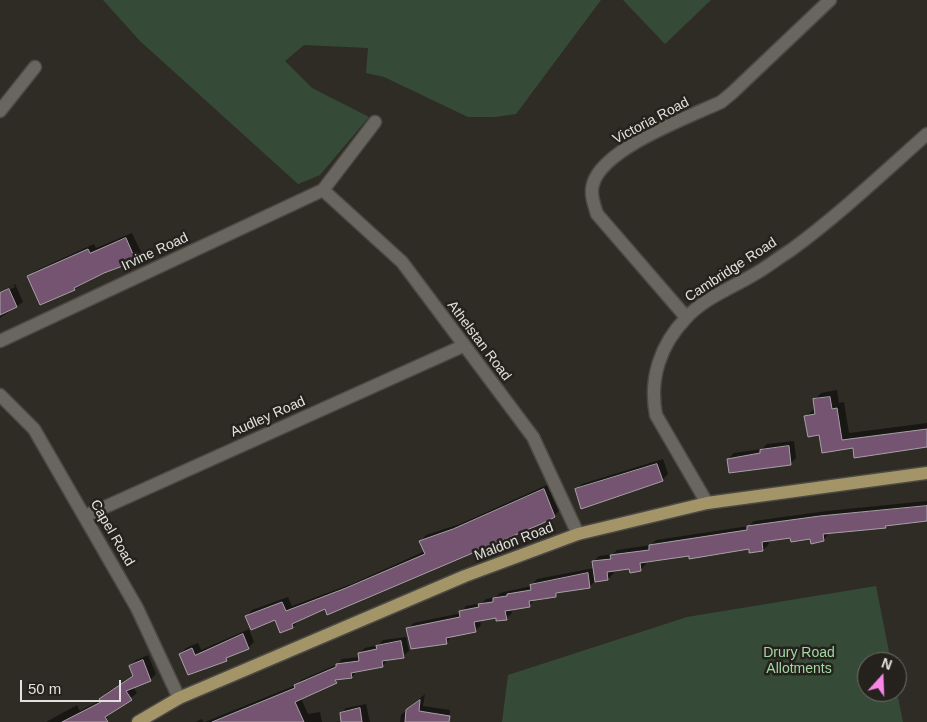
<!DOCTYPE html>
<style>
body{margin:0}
#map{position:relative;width:927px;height:722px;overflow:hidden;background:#2f2c26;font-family:Arial,sans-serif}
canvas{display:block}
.north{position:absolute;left:857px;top:652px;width:50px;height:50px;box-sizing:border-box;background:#25221d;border:1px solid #716e6a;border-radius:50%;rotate:20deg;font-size:14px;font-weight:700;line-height:20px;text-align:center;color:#e2e1dd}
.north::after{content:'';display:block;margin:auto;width:18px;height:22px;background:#fa87e6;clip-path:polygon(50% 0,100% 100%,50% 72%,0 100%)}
.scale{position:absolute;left:20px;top:680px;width:101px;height:22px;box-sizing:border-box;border:2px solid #e2e1dd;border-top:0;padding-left:6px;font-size:15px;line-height:18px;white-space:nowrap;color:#e2e1dd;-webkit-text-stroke:4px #25221d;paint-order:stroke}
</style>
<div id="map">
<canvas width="927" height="722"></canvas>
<div class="north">N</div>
<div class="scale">50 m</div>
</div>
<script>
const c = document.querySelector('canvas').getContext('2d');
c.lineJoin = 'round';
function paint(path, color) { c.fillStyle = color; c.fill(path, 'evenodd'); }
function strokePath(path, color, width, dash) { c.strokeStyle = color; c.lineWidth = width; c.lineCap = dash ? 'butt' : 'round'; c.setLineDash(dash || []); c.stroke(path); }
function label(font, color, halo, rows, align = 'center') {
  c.font = font + ' Arial,sans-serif'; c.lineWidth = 5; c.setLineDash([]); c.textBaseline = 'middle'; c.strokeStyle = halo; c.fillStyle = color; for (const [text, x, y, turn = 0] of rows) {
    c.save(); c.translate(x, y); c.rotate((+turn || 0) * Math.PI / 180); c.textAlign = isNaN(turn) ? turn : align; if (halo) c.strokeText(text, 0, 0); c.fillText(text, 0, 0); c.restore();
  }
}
paint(new Path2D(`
 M103 0H601L516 114 495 117H468L384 77 366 73 368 48 304 45 285 61 312 88 369 117 320 175 298 184 140 41Z
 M623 0H711L665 44Z
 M876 586 891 662H867V692H897L903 722H502L508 675 687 617Z`), '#364b37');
paint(new Path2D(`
 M132 233 142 254 136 260 104 272 75 289 29 277 35 271 94 244 96 248Z
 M15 284 23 302 0 318V294L15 287 14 285 0 291Z
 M837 390 839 403 844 402 849 433 927 423V446L854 447 820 434 806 416 816 408 814 400 821 393Z
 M794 441 796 458 790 464 728 459 734 453 762 449 767 444Z
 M663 459 668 474 662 480 576 490 582 484Z
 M549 484 560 510 554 516 325 608 298 621 293 627 275 618 247 616 252 610 288 597 292 606 354 583 425 551 421 541 426 535 460 524Z
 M927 501V520L888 524 885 527 829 532 824 540 811 537H791L768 540 769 544 763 550 750 547 646 561V564L640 570 630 567 613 570 614 573 608 579 596 580 589 587 560 591 556 595 535 599 529 606 511 609 512 613 506 619 497 617 480 620 481 625 475 631 452 635 447 643 408 628 414 623 461 613 466 606 482 603 486 599 496 597 500 593 531 586 537 579 594 568 593 562 599 556 613 554 617 550 651 545 656 540 749 526 754 521 827 511Z
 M249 629 254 642 248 648 208 667 180 654 186 648 198 643 201 650Z
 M406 637 409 651 403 656 388 660 383 665 357 671 352 677 340 678 336 682 301 698 308 714 320 712 322 722H205L296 685 301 680 338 664 342 659 360 657 359 653 365 648 378 645 383 640Z
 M148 655 156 674 150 680 133 687 137 693 106 718 98 722H46L77 705 80 711 101 700 106 693 134 675 130 666 136 660Z
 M425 694 423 706 450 710 449 722H400L401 715Z
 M366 704 370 722H336L342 721 341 713 346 708Z
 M202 719 203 722H195Z`), '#0007');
const building = new Path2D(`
 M126 238 136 261 104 273 74 288 75 290 40 305 27 276 88 249 90 253Z
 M9 289 17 307 0 315V293Z
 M830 397 832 409 837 408 842 440 927 429V447L854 458 853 448 822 453 819 435 808 437 804 416 815 414 813 399Z
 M789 446 791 465 729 473 727 459 760 453V450Z
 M657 464 663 481 581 509 575 489Z
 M544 489 555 517 541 524 327 615 325 609 292 624 293 628 280 633 275 620 251 630 245 616 282 602 286 611 346 588 425 554 419 541 453 529Z
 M927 506V521L885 526 886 528 823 534 824 541 811 544 810 539 791 542 790 538 762 542 763 551 749 553V549L689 559V556L640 563 641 571 630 573 629 569 607 572 608 580 595 582 592 561 611 559 610 555 649 550V545L747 530V526L820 516Z
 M588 573 590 588 556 593V597L529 601 530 607 505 611 507 620 496 621V618L474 622 476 632 446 638 447 644 411 649 406 628 460 617 459 611 479 607 478 604 493 602V598L507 596V594L531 590 530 585Z
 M243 634 249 649 226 658 227 661 188 675 179 654 192 648 195 655Z
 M401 641 404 658 382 661 383 667 351 673 352 678 335 680 337 683 295 702 304 722H212L295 688 294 685 336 667V664L359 661 358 653 377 649 376 646Z
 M143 660 151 681 126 691 132 700 105 717 108 722H62L101 702 99 699 133 676 129 666Z
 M420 700 419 711 450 716 449 722H405L406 710Z
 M360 708 362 722H341L340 713Z`);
paint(building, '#755472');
strokePath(building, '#a7a1a6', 1);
const minor = new Path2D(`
 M0 111 35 67
 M323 190 402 262 533 437 578 534
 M686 317 597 214C594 204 590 194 593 184 603 148 689 117 721 102L732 93 830 0
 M0 341 323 190 375 122
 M0 395 34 429 137 608 179 698
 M707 503 656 415C649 379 660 345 686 318 703 299 731 288 753 275 766 268 778 258 791 250 839 215 883 173 927 134
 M85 516 463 346`);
const major = new Path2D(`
 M138 722 179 698 465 576 578 534 707 503 927 473`);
strokePath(minor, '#4c4945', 15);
strokePath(major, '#4c4945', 15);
strokePath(minor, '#696660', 12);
strokePath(major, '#a39568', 12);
label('14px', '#e2e1dd', '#25221d', [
 ["Victoria Road",651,121,-28],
 ["Irvine Road",155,252,-25],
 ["Cambridge Road",731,270,-33],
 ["Athelstan Road",479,341,53],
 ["Audley Road",268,417,-24],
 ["Capel Road",112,533,60],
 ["Maldon Road",514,542,-21]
]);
label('14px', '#a1d8a4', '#25221d', [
 ["Drury Road",799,653],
 ["Allotments",799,669]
]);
</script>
